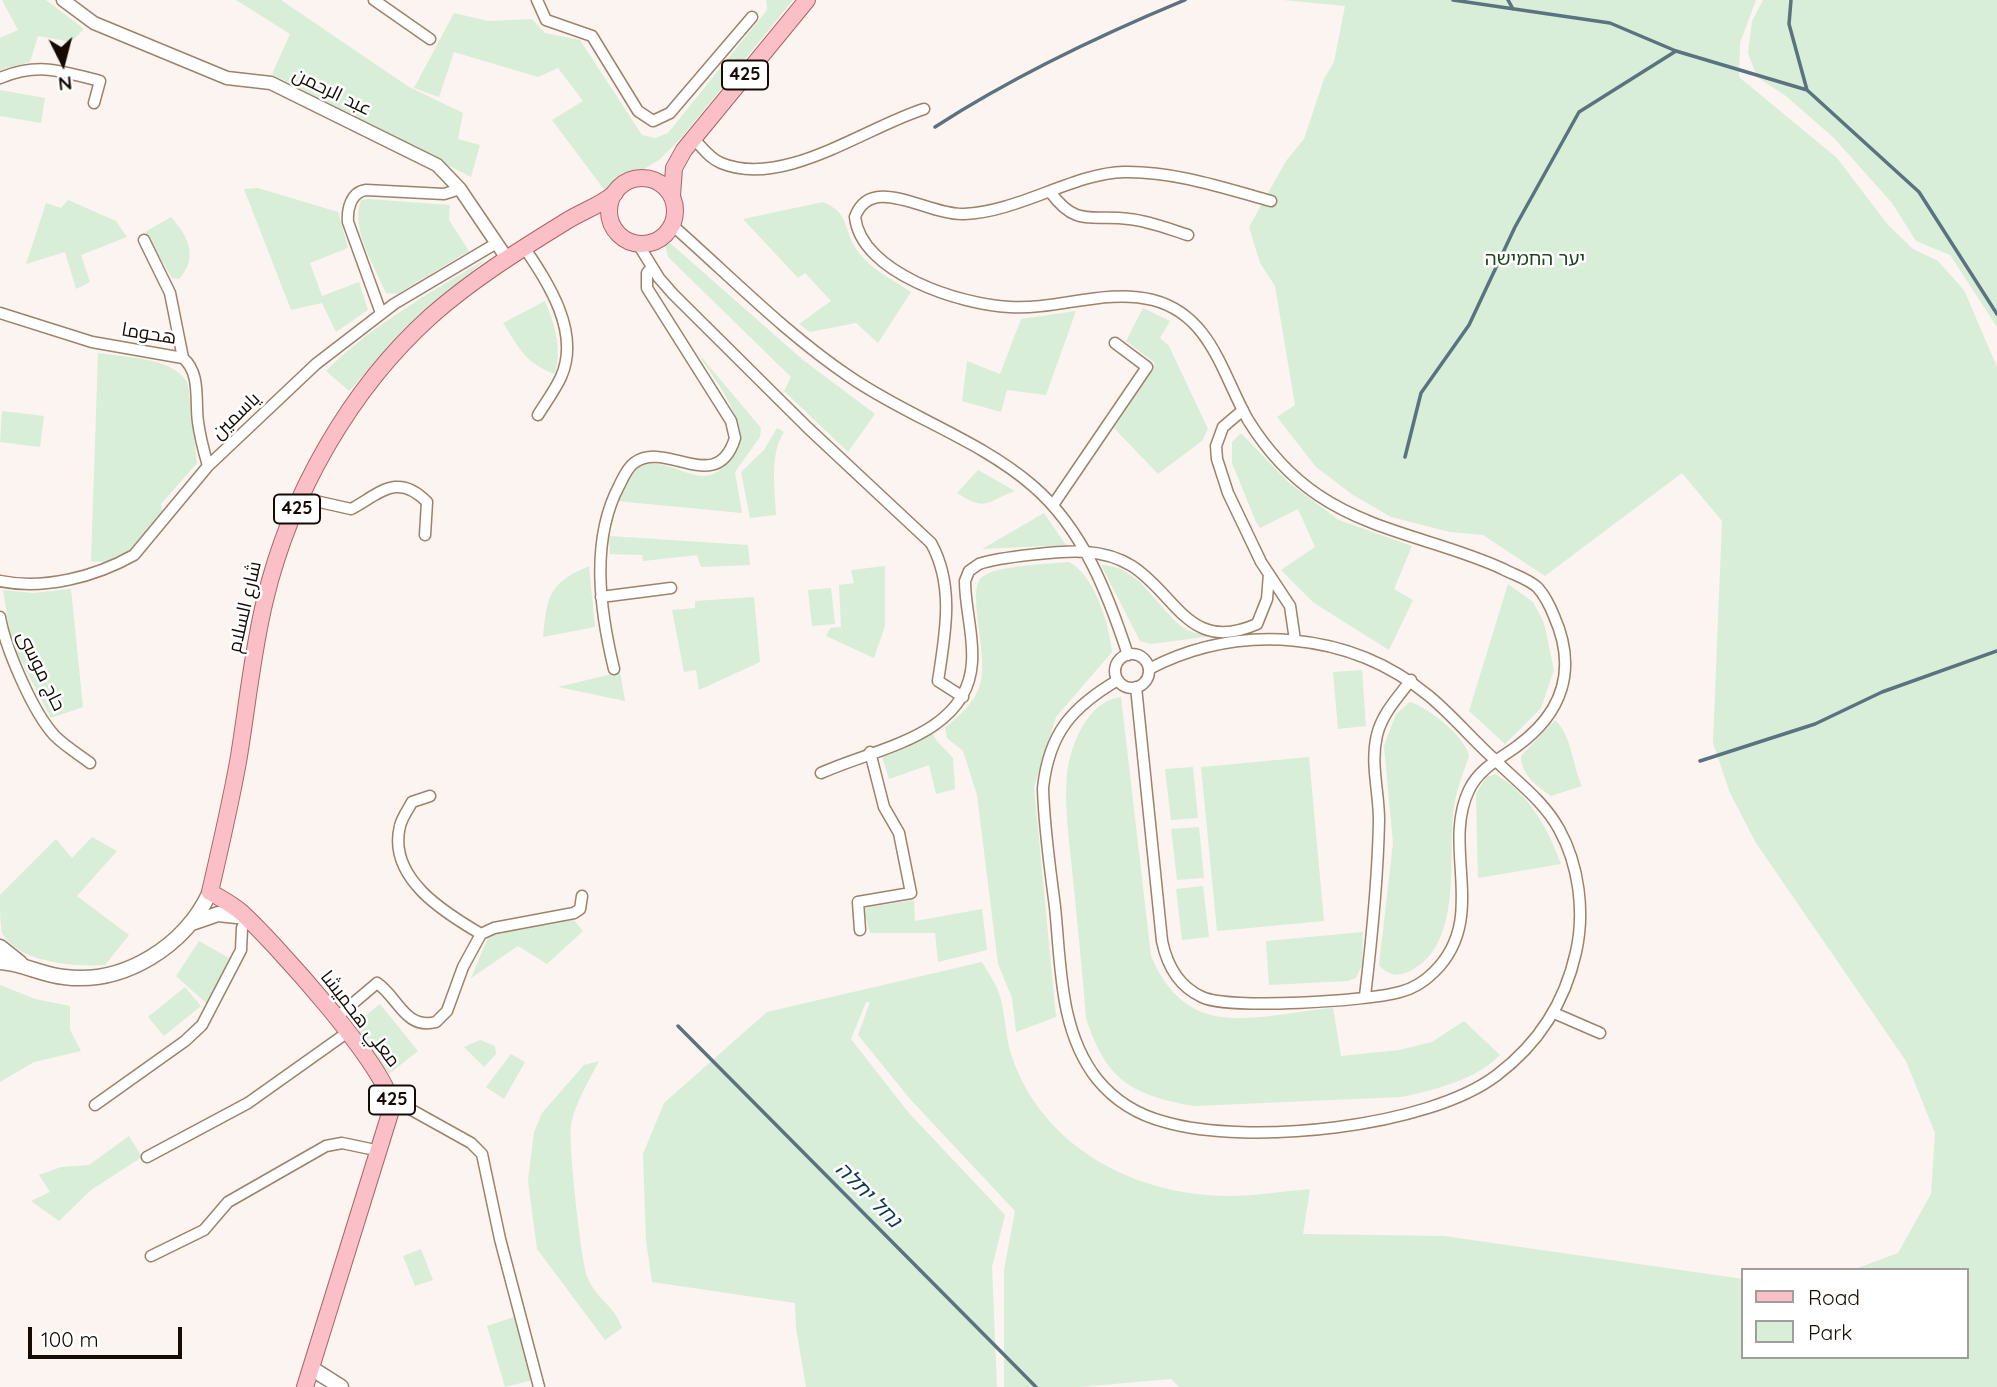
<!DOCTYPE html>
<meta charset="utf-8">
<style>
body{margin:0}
#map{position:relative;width:1997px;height:1387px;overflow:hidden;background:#fbf4f0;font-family:Quicksand,sans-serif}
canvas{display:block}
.legend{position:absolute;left:1741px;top:1268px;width:228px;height:91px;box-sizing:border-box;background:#fff;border:2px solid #a19d9b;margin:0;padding:9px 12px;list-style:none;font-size:21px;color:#150b04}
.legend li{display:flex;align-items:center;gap:14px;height:35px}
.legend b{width:35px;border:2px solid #a19d9b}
.north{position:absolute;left:28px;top:28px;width:70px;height:70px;-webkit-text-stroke:5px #fff;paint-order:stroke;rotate:174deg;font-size:19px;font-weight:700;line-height:28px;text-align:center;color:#150b04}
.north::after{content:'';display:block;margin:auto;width:24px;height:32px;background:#150b04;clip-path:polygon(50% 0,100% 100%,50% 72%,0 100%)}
.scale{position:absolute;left:28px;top:1327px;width:154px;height:32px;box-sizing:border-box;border:4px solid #150b04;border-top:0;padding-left:9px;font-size:21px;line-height:24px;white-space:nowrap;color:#150b04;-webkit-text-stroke:5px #fff;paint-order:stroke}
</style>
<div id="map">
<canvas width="1997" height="1387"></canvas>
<ul class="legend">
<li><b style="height:9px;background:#fbc0c7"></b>Road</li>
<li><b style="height:19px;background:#d8eed8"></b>Park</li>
</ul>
<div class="north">N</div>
<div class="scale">100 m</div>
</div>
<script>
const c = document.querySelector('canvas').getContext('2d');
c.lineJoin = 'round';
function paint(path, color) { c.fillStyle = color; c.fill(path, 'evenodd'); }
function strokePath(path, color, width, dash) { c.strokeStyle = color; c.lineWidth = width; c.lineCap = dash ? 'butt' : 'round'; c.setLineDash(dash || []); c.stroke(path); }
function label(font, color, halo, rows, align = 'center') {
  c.font = font + ' Quicksand,Cairo,"Noto Sans Hebrew",sans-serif'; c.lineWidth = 5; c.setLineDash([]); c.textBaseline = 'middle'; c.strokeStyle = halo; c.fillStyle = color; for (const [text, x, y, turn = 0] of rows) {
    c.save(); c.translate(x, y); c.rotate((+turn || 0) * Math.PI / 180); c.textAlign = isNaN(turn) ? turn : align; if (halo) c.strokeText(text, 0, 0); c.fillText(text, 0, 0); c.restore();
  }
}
paint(new Path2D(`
 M2 0H46L84 29 71 42 38 36 30 62 0 70V38L18 30Z
 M236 0H281L409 87 463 113 458 139 480 145 471 177 272 74 290 34Z
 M766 0H793L682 137 659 160 606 192 552 120 583 101 558 68 538 77 454 52 439 97 414 88 454 13 488 21 532 19 545 33 580 40 642 135 655 138 668 133 767 10Z
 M1283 0H1756L1740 43 1739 77 1837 158 1888 225 1913 249 1938 261 1964 290 1997 367V1387H1179L1171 1379 1080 1387H1004V1270L1015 1211 910 1099 858 1035 870 1002H866L851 1039 908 1112 1005 1215 992 1267 997 1387H806L796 1328 795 1303 652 1282 646 1240 643 1154 664 1103 767 1012 982 962C986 969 992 978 995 984 1006 1004 1004 1034 1012 1057 1043 1148 1136 1196 1230 1196 1256 1196 1284 1191 1310 1189L1303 1234 1444 1236 1743 1279V1357H1967V1270H1852L1898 1253 1931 1194 1935 1133 1906 1061 1756 843 1730 793 1713 743 1722 521 1682 473 1545 576 1483 535 1450 532 1391 517 1353 495 1316 467 1277 417 1295 405 1275 286 1260 263 1249 227 1286 161 1304 139 1324 79 1334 62 1345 6Z
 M1763 0H1997V327L1950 255 1916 241 1892 203 1834 138 1786 96 1757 77 1748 53 1752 21Z
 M0 90 45 98 41 123 0 116Z
 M258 188 338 212 348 248 310 263 322 296 359 282 368 310 336 332 322 303 291 310 244 189Z
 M368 199 450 205 449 220 469 251 397 294 386 293C375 267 350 229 361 200Z
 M68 200 116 221 127 237 81 255 90 282 76 289 65 252 26 264 46 203 61 208Z
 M823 202C852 214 842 232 859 253 872 270 893 280 911 292L878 343 856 323 810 332 799 324 831 301 805 273 798 278 743 219Z
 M171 217C188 236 199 257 179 279L172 278 145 232Z
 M670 243 803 360 875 414 848 452 784 391 791 377 668 257 665 244Z
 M486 259 408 327 349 391 326 371C372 325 431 292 486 259Z
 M545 301C555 325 562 348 555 374 525 363 520 349 503 323Z
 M1143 308 1170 321 1160 338 1169 346 1208 429 1202 441 1158 474 1114 428 1155 363 1126 341Z
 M1076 311 1046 395 1007 390 1001 412 962 401 967 361 1000 374 1021 319Z
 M98 353C127 358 173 356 188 384L197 463 161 504 163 512C144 536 126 567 91 561Z
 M698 353 761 428 760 437 735 472 742 513 616 501C622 491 629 471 641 466 660 457 684 476 704 476 713 476 722 469 728 463 761 432 715 383 698 353Z
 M2 411 44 416 40 447 0 442Z
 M777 428 784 432C769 455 775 490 776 515L750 518 741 472 764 450Z
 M1241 433 1289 483 1339 520 1412 546 1394 589 1413 600 1389 650 1314 603 1281 570 1315 547 1298 509 1260 528 1256 522 1232 463V442Z
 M978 470 1015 491C985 502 987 512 957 493Z
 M1044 513 1066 545 982 549Z
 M609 536 748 545 750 565 701 567 697 555 643 561 642 555 610 554Z
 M1069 562C1095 576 1109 624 1112 652L1056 717 1034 787 1056 1017 1016 1032 1012 998 998 964 977 795 963 751 947 738 945 728C959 716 972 705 979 688 991 661 966 593 981 578 993 565 1050 564 1069 562Z
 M1101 565C1138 565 1155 605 1181 626 1188 633 1203 634 1212 636L1151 644 1140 641Z
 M589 566 595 627 543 637C547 596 549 583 589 566Z
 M885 566V626L874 658 826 636 830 628 841 627 839 585 854 583 851 570Z
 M1508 584 1533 602 1544 623 1554 670 1541 708 1505 744 1469 711Z
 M831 588 835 624 812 626 808 590Z
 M71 589 83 707 51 718 17 653 10 634 3 590 33 593Z
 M754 597 760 662 699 690 696 670 684 672 672 610 695 608V601Z
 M1362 670 1366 726 1338 729 1333 672Z
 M620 672 625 701 558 687Z
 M1121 697 1151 956C1188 1044 1256 1015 1333 1008L1341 1056 1399 1050 1432 1042 1464 1021 1500 1055C1475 1080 1435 1090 1401 1097L1194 1106C1131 1095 1106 1080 1086 1018 1082 968 1077 919 1072 869 1069 838 1064 805 1067 773 1071 743 1088 701 1121 697Z
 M1410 702C1427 707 1467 737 1469 757 1462 775 1455 794 1453 814 1448 861 1463 947 1408 972 1396 977 1388 975 1379 965L1393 843 1384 746 1396 714Z
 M1555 720C1572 736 1572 764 1582 786L1551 796C1537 786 1521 775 1521 756Z
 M933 734 936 740 953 758 955 789 936 794 929 765 889 779 881 753Z
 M1309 757 1324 921 1217 931 1201 767Z
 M1193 767 1198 818 1171 820 1165 769Z
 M1495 774C1529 793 1548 829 1561 864L1478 878 1476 794 1486 777Z
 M1199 827 1204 878 1177 880 1171 829Z
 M92 837 117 851 77 896 129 935 105 965C76 967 18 963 2 933 0 924 0 905 0 895L56 839 72 858Z
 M1203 886 1209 937 1182 940 1176 889Z
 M914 900 915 921 982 909 987 950 938 962 935 933H870L863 908Z
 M573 919 583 931 547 964 518 946 471 978 489 935Z
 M1363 932 1362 965 1356 978 1348 981 1269 985 1266 941Z
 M199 941 229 958 208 1005 176 976Z
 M0 985 35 999 70 1006V1030L81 1051 34 1062 0 1082Z
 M185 987 201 1006 164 1036 148 1017Z
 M380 1004 418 1051 389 1074 351 1027Z
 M480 1040 495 1046 496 1054 484 1067 464 1047Z
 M511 1054 525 1062 504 1099 486 1087Z
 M599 1061C589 1081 575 1103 571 1125 568 1142 581 1260 587 1276 596 1300 614 1304 622 1328L605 1340 537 1249 528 1181 534 1132 542 1113 584 1065Z
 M129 1136 142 1157 91 1190 59 1221 31 1201 50 1192 39 1175 61 1167 89 1165Z
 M421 1249 433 1280 415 1286 403 1256Z
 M514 1317 533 1380 505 1387 487 1326Z`), '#d8eed8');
strokePath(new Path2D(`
 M1453 0 1610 23 1676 51 1807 90 1919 192 1997 314
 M1508 0 1513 9
 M1791 0 1789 24 1807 90
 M935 127C1014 76 1098 36 1185 0
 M1405 457 1421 393 1469 325 1515 227 1579 112 1676 51
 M1700 761 1815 724 1882 692 1997 651
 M678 1026 1036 1387`), '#5d7280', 3.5);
const minor = new Path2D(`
 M374 0 430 39
 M537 0 546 20 592 36 638 111 653 121 670 113 752 17
 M0 78C39 62 61 71 100 81L94 103
 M693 138C702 147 709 158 721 163 783 189 866 127 924 109
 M1051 193C1077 228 1092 214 1129 219 1149 221 1169 229 1188 235
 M672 225C730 276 786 334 850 377 908 417 980 440 1033 486 1083 529 1108 594 1128 655
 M144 240 170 293 183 358
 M638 244 659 278 673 294 808 428 931 543C955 586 945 635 938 681L963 697
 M524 247C548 283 581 332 561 377 555 390 546 402 538 415
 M0 313 92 342 183 358C201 373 195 401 198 422 200 437 204 452 208 466
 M381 313 348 222C347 209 351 192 366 190L444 194 460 189
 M1243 410 1223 427 1216 446 1217 459 1228 493 1261 562 1290 606 1295 640
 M302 498 351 509C378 495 397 471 427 502L425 535
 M1053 505 1147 367 1115 343
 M0 581C44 590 95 577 134 555L208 466 316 364 394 304 495 244
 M601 597 671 588
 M0 617C5 647 33 713 55 736 65 746 78 754 90 763
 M1115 671a17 17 0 1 1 34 0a17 17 0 1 1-34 0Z
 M614 669C600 611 590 541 619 486 623 478 627 468 634 463 666 439 717 497 735 438L731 421 647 288V273L652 267
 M1118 680C1072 707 1049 733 1043 788 1044 828 1050 867 1055 907 1061 964 1059 1031 1097 1079 1114 1100 1138 1115 1165 1122 1247 1146 1428 1128 1497 1075 1538 1044 1565 1002 1576 952 1585 912 1579 865 1559 829 1543 800 1516 781 1493 758 1471 738 1452 715 1429 696 1350 631 1240 622 1149 669
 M1136 687 1162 941C1167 965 1178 986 1202 997 1229 1010 1368 1001 1400 992 1412 989 1425 981 1434 972 1489 918 1441 848 1469 790 1479 769 1498 760 1516 747 1562 714 1578 670 1554 616 1550 606 1545 596 1538 588 1529 579 1514 575 1503 569 1443 541 1374 533 1318 495 1290 476 1266 449 1248 420 1222 374 1211 315 1153 300 1106 288 1057 310 1010 307 961 305 861 273 855 217 871 172 929 216 964 214 1019 212 1074 173 1124 172 1174 171 1224 188 1271 201
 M821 773C876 748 968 736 972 662 974 635 965 608 965 581L969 571 979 564C999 557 1065 550 1086 552 1101 553 1119 558 1132 566 1177 595 1189 654 1257 624L1267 599 1269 574
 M430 796 412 802C408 810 402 817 400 826 387 878 445 913 481 934
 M860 930 858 902 911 893 899 833 884 807 870 752
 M1365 996C1372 937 1378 879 1379 820 1379 791 1370 764 1377 735 1382 714 1398 697 1411 680
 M1554 1013 1600 1033
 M337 1017 377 983C398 997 405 1030 436 1022L447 1011 463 967 481 934 494 928 574 913 580 909 582 896
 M392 1099 471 1143 482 1154 500 1239 539 1387
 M95 1105 185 1041 202 1025 241 950 242 928 247 918
 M147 1157 248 1103 348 1032
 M151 1256 204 1230 228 1202 326 1146 342 1143 380 1151`);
const tertiary = new Path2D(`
 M63 0 94 23 227 78 271 83 437 165 460 189 506 257`);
const secondary = new Path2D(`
 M192 923 218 914 246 917
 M0 947 20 963
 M0 962C22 963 42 975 64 977 124 985 185 946 210 892
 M311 1368 341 1387`);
const primary = new Path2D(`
 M609 211a33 33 0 1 1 66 0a33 33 0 1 1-66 0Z
 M672 196 674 168 684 150 807 0
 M305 1387 392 1107C390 1070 272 940 241 912 232 904 220 898 210 892 220 849 230 806 238 762 247 709 252 653 265 600 290 495 350 389 431 316 473 279 518 251 565 222 582 211 600 206 615 193`);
strokePath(minor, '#9d826c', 13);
strokePath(tertiary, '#9d826c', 15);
strokePath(secondary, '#9d826c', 17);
strokePath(primary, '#a9656a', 18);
strokePath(minor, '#fff', 10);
strokePath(tertiary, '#fff', 12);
strokePath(secondary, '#fff', 14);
strokePath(primary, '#fbc0c7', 16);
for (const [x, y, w] of [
 [745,75,46],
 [297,509,46],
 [392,1100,46]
]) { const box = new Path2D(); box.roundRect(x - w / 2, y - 14.5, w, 29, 5); c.fillStyle = '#fff'; c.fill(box); strokePath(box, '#150b04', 2); }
label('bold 18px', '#150b04', null, [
 ["425",745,75],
 ["425",297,509],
 ["425",392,1100]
]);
label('19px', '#150b04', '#fff', [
 ["عبد الرحمن",332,92,26],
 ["هحوما",149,334,9],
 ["ياسمين",236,416,-44],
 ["شارع السلام",245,607,-77],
 ["حاج موسى",41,671,64],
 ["معلي هحميشا",360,1019,52]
]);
label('19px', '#1e471f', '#fff', [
 ["יער החמישה",1535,259]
]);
label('italic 21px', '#0c3a52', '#fff', [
 ["נחל יתלה",868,1195,45]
]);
</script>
